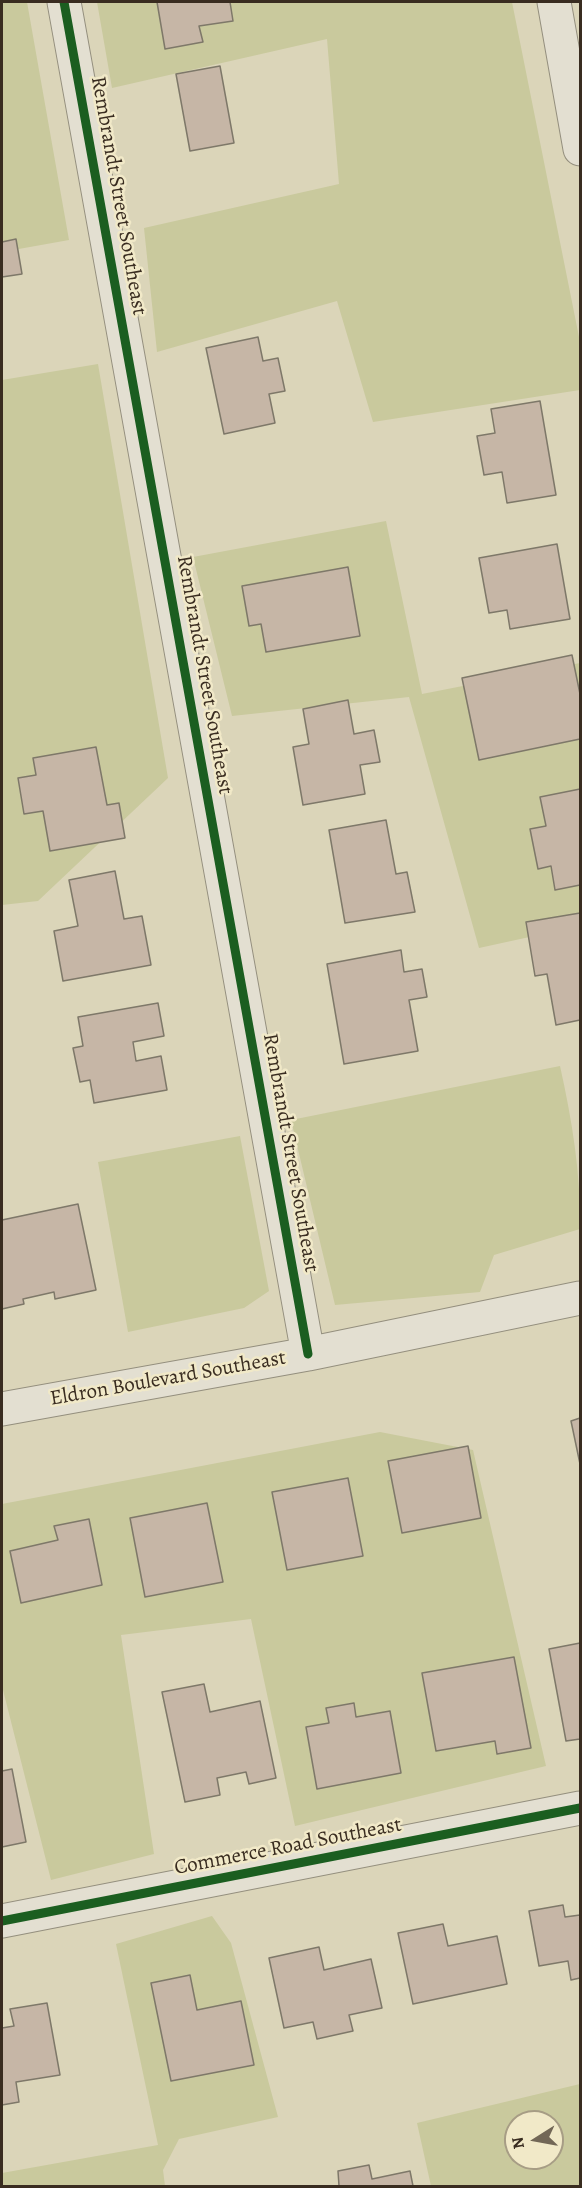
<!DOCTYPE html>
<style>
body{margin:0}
#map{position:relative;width:582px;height:2188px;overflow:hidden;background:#dbd5b9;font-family:Alegreya,serif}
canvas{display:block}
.frame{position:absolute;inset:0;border:3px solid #392c20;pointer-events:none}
.north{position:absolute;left:504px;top:2110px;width:60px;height:60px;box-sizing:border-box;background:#f1e9c8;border:2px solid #a79d85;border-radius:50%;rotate:259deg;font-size:16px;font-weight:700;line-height:24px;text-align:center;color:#392c20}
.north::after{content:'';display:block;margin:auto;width:21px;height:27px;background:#726756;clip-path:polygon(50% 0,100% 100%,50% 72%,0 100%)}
</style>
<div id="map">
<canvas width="582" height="2188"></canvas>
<div class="frame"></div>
<div class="north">N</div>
</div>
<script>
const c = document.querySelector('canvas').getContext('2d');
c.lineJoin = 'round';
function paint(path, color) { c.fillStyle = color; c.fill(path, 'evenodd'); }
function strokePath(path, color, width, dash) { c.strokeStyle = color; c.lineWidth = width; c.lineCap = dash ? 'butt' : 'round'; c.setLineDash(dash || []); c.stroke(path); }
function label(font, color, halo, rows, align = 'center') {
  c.font = font + ' Alegreya,serif'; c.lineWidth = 5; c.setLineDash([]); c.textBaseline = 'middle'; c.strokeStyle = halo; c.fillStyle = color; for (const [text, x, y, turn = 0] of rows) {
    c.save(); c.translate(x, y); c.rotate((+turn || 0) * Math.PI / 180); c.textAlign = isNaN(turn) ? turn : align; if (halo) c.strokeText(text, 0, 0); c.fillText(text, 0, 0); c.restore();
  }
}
paint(new Path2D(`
 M2 2H27L69 240 2 252Z
 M97 2H512L580 342V390L373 422 337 301 157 352 144 228 339 184 327 39 112 88Z
 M98 364 168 778 38 901 2 905V380Z
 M386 521 422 694 580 663V926L479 948 409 697 232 716 193 557Z
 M560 1066C572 1120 581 1174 580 1229L494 1255 480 1292 335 1305 291 1120Z
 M240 1136 269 1291 244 1308 128 1332 98 1162Z
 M380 1432 473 1450 546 1766 295 1826 251 1619 121 1635 154 1854 51 1880 2 1686V1504Z
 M212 1916 231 1943 278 2117 179 2139 163 2170 165 2186H2V2173L158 2145 116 1944Z
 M580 2084V2186H431L417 2123ZM516 2122H552V2158H516Z`), '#c9c99d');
const building = new Path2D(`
 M157 2H230L233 21 199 26 203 42 165 49Z
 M220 66 234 143 190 151 176 74Z
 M16 239 22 274 2 277V242Z
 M258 337 263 361 278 358 285 391 269 394 275 423 224 434 206 348Z
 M540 401 556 495 507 503 502 472 484 475 477 436 495 433 491 409Z
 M557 544 570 619 510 629 507 610 489 613 479 558Z
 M348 567 360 636 266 652 261 624 249 626 242 586Z
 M572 655 580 694V739L479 760 462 678Z
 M348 700 354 734 374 730 380 762 360 765 365 794 303 805 293 747 309 744 303 709Z
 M96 747 107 805 119 803 125 838 50 851 43 811 24 814 18 778 36 775 33 758Z
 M580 789V885L555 890 551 866 538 869 530 829 546 826 540 797Z
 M386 820 396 874 407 872 415 912 345 923 329 830Z
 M115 871 124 919 142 916 151 965 63 981 54 931 78 926 69 880Z
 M580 913V1020L556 1025 547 974 535 976 526 922Z
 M401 950 404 972 422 969 427 997 409 1000 418 1051 344 1064 327 964Z
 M158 1003 164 1036 133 1042 136 1061 161 1056 167 1090 94 1103 90 1080 80 1082 73 1048 83 1046 78 1017Z
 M78 1204 96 1290 55 1299 54 1292 23 1299 24 1304 2 1309V1220Z
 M580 1418V1464L571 1421Z
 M468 1446 481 1518 402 1533 388 1461Z
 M348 1478 363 1556 287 1570 272 1492Z
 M207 1503 223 1582 145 1597 130 1518Z
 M89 1519 102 1585 21 1603 10 1551 58 1540 54 1526Z
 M580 1643V1739L566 1741 549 1649Z
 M514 1657 531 1748 497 1754 495 1741 436 1751 422 1673Z
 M204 1684 210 1712 260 1701 276 1778 249 1784 246 1772 217 1778 220 1795 185 1802 162 1692Z
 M354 1703 356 1717 390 1711 401 1773 317 1789 306 1727 329 1723 326 1708Z
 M12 1769 26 1842 2 1847V1771Z
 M563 1905 565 1917 580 1915V1978L571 1980 568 1961 539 1966 529 1911Z
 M443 1924 448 1946 497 1936 507 1984 413 2004 398 1933Z
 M319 1947 324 1970 371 1959 382 2008 349 2015 353 2031 317 2039 313 2022 284 2028 269 1958Z
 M190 1975 197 2010 241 2001 254 2065 171 2081 151 1983Z
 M47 2003 60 2075 16 2082 19 2102 2 2105V2028L14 2026 10 2009Z
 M369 2165 372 2179 410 2171 413 2186H339L338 2171Z`);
paint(building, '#c6b6a6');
strokePath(building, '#7e7869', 1.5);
const minor = new Path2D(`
 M64 2 308 1354
 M554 2 580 149
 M2 1409 308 1354 580 1298
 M2 1921 580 1808`);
strokePath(minor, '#948f7e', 35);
strokePath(minor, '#e3dfd1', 33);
strokePath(new Path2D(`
 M64 2 308 1354
 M2 1921 580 1808`), '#1b5e20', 9);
label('21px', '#392c20', '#f1e9c8', [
 ["Rembrandt Street Southeast",118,196,80],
 ["Rembrandt Street Southeast",204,675,80],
 ["Rembrandt Street Southeast",290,1153,80],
 ["Eldron Boulevard Southeast",168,1379,-10],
 ["Commerce Road Southeast",288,1847,-11]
]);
</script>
